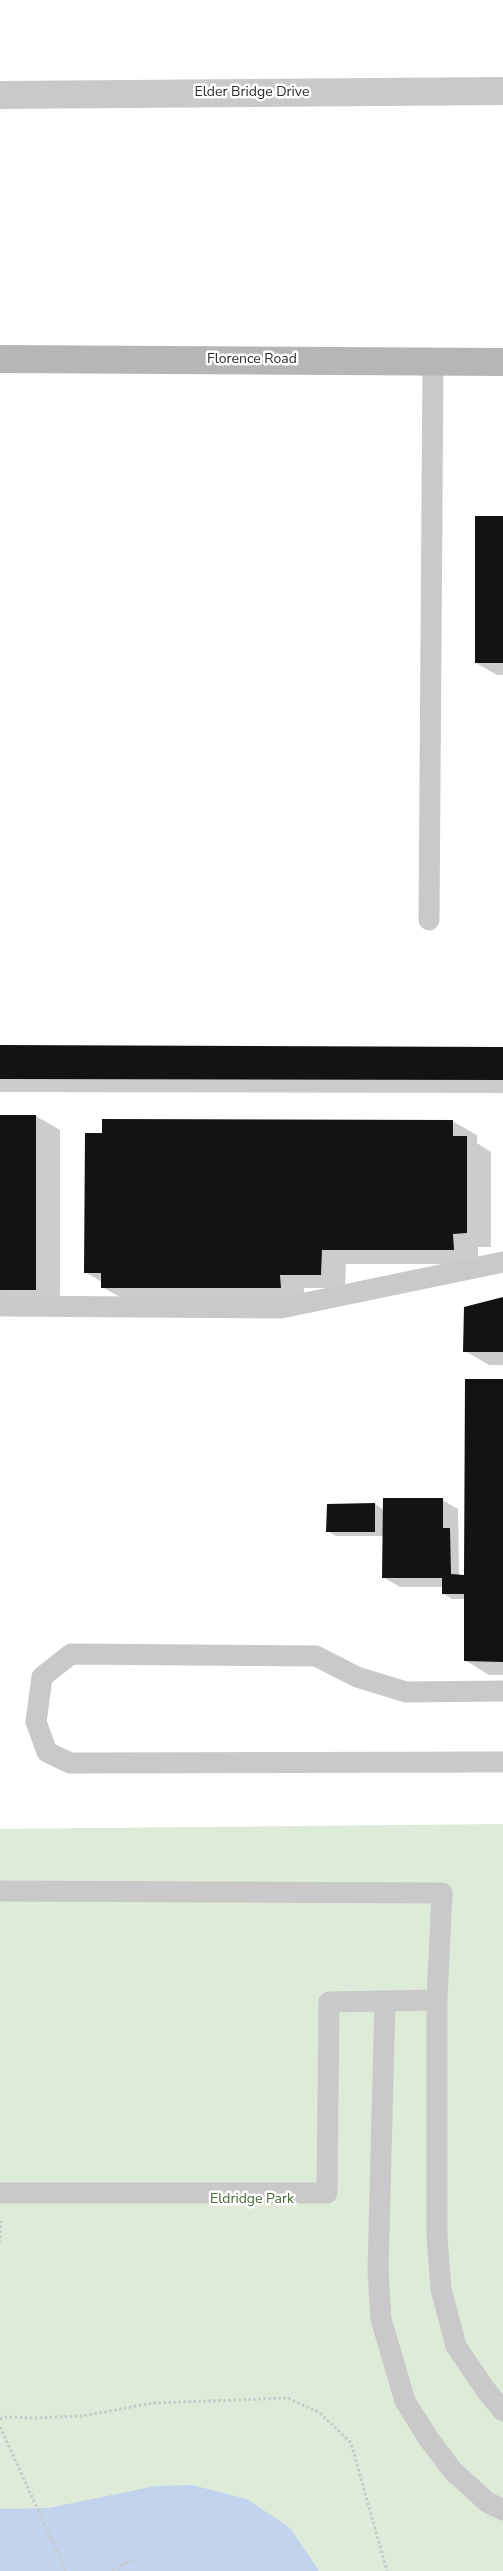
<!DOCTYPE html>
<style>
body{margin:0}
canvas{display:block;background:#fff}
</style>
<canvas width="503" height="2571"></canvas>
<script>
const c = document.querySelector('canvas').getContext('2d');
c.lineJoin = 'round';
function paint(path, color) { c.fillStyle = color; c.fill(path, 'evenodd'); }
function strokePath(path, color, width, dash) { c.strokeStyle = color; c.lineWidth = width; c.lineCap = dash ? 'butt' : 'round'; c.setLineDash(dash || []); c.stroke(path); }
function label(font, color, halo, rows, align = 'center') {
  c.font = font + ' "Nunito Sans",sans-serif'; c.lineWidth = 5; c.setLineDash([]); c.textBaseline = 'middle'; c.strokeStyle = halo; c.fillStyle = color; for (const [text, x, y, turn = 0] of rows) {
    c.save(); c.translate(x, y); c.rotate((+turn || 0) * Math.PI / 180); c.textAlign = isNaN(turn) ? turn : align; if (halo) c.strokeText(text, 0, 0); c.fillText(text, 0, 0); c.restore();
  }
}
paint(new Path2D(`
 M503 1824V2571H0V1829Z`), '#deebd8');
paint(new Path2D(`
 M192 2485 247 2499 290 2528 319 2571H0V2509L48 2508 156 2486Z`), '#c2d3ed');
paint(new Path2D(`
 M503 517V675H497L476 663Z
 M0 1047 503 1048V1093L0 1092Z
 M0 1116H36L60 1130V1303H0Z
 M452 1121 477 1135V1143L491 1152V1247H478V1264H346L345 1288H304L305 1302 127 1301 102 1287V1282L85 1272Z
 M503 1299V1365H489L465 1351Z
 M503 1380V1675H489L465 1660V1599H452L444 1594V1587H400L383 1577 384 1536H336L327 1531 375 1504 384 1510 442 1500 458 1509 459 1576 465 1577Z`), '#0003');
paint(new Path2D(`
 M475 516H503V663H475Z
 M0 1045 503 1047V1080L0 1079Z
 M0 1115H36V1290H0Z
 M102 1119 453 1120V1136H467V1233L453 1234 454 1250H322L321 1275H280L281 1288H101V1273H84L85 1133H102Z
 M503 1297V1352H463L464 1307Z
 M465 1379H503V1662L464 1661V1594H442V1578H382L383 1498H443V1528H450L451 1574 464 1575Z
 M375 1503V1532H326L327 1504Z`), '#131313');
strokePath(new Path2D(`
 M0 2243 1 2221
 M0 2419 7 2417 32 2418 82 2416 153 2403 288 2398 320 2413 351 2443 387 2571
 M0 2427 66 2571
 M112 2571 132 2560`), '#c9c9c9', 3, [2.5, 2.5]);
strokePath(new Path2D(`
 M429 920 433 361
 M0 1306 281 1308 503 1262
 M503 1691 406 1692 357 1677 316 1656 71 1654 42 1677 36 1722 47 1752 70 1763 503 1762
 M0 1891 442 1893 437 2000V2237L441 2289 456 2346 485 2389 503 2411
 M385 2001 378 2270 381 2319 405 2401 428 2438 453 2471 487 2502 503 2510
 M0 2193H327L329 2002 437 2000`), '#c9c9c9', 21);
strokePath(new Path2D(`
 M0 95 503 91`), '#c9c9c9', 28);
strokePath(new Path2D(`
 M0 359 503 362`), '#b6b6b6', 28);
label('14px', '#2c2c2c', '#fff', [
 ["Elder Bridge Drive",252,93],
 ["Florence Road",252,360]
]);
label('14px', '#446a37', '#fff', [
 ["Eldridge Park",252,2200]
]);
</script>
